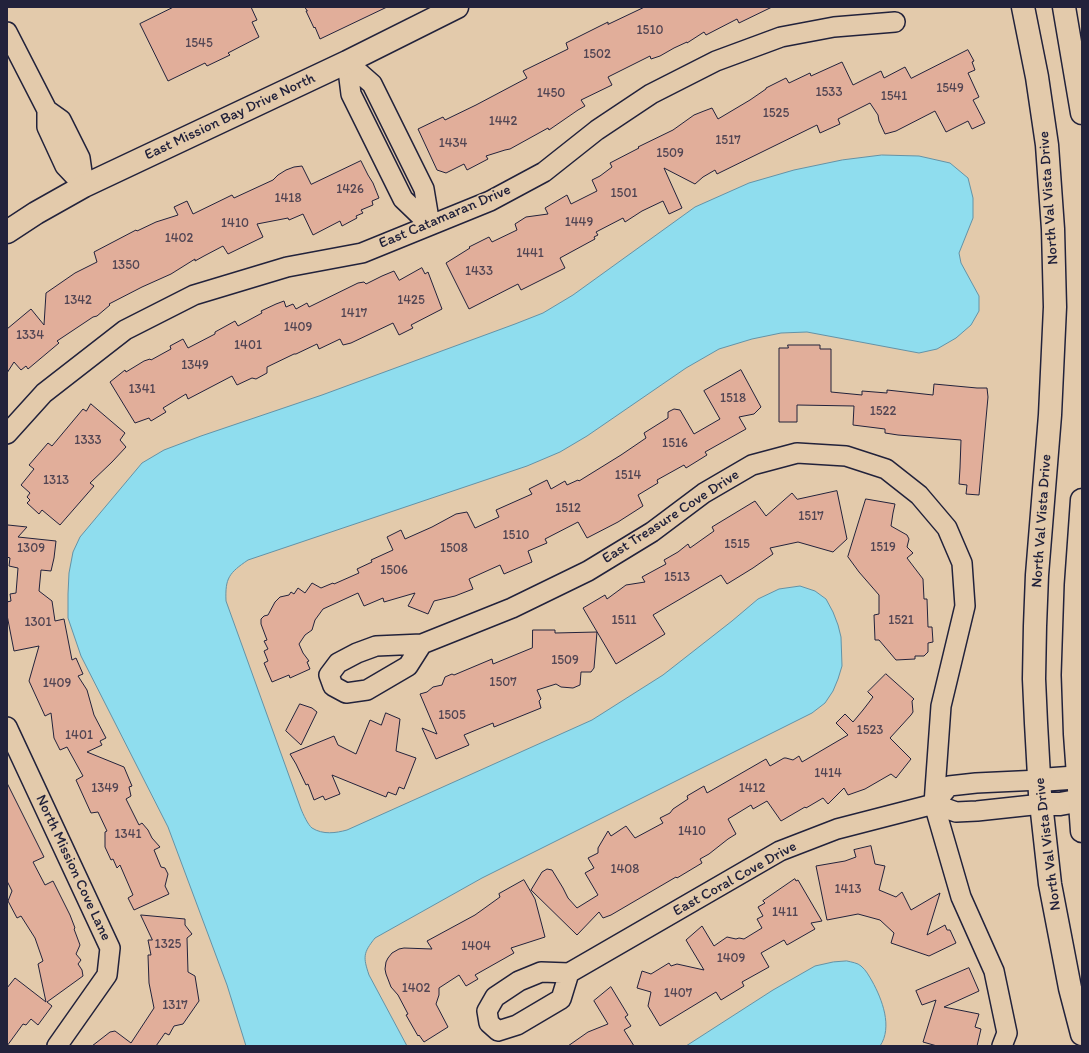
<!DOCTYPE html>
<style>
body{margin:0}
#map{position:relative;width:1089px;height:1053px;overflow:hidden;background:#e3caab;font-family:Itim,sans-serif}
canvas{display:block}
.frame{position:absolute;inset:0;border:8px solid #22223b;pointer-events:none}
</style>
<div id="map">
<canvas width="1089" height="1053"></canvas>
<div class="frame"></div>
</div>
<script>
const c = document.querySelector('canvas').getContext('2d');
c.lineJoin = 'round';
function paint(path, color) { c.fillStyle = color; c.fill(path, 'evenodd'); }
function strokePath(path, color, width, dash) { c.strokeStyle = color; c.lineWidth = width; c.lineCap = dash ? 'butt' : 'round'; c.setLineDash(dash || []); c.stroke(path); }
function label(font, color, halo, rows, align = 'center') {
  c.font = font + ' Itim,sans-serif'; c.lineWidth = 3; c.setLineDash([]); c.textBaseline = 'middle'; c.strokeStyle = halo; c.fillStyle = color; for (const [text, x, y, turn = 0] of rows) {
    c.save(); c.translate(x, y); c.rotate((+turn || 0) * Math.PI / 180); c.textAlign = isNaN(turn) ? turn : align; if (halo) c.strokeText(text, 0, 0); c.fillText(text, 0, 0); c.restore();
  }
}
const water = new Path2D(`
 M882 155 919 156 950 163 968 178 973 198V218L959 253 961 263 979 296V311L971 325 956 338 937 349 919 353 807 332 781 333 752 339 719 349 686 368 587 436 560 452 527 466 248 560C229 573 225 578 226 601L301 809C303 814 308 825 312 828 323 835 336 833 347 830L592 720 663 675 732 621 758 599 779 589 800 586 815 591 826 599 833 612 838 625 841 637 842 666 838 679 833 691 825 703 812 713 482 878 375 938C363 953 363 957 369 975L407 1046H246L227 985 168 827 81 656 68 618V594L69 573 73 552 80 537 142 463 164 450 201 436 322 395 515 324 543 313 573 295 695 207 749 183 794 170 842 160Z
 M847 961C851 962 858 963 861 966 866 970 869 976 872 981 882 999 893 1027 880 1046H686L773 990 815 966 833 962Z`);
paint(water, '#8fddee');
strokePath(water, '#6392a6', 1);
const building = new Path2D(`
 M174 7H251L257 20 252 22 259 37 228 53 230 55 207 66 205 63 168 81 140 24Z
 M305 7H387L320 39 315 27 314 28 306 11H307Z
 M645 7H772L739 23 737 19 706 35 704 32 687 43V42L674 48 660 56 651 59 650 56 608 77 612 85 581 100 585 106 578 110 549 130 548 128 510 149 505 150 486 156 488 159 467 170 464 164 446 173 437 170 418 129 443 117 445 120 476 105 527 78 523 71 568 49 566 43 608 22V24Z
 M968 50 974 61 972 62 975 70 968 73 979 97 973 100 985 123 972 129 968 121 946 132 935 111 896 131 885 134 879 121 878 115 870 103 838 119 840 124 820 133 817 125 717 174 715 170 703 177 695 184 664 168 682 208 669 214 663 201 642 211 625 222 623 218 596 232 598 235 594 237 595 239 560 258 565 268 521 290 518 284 469 309 446 263 470 248 469 247 489 237 492 242 517 230 515 224 526 217 548 214 545 208 567 195 571 204 597 191 592 180 600 176 612 167 610 163 639 148 638 147 673 130 694 115 704 111 712 108 718 119 750 100 766 89V88L786 78 789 83 810 73 811 76 842 62 853 85 881 71 884 78 905 67 911 78Z
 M361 161 368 175 373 183 379 198 372 201 373 205 361 210 363 213 356 216 357 218 342 226 340 221 313 235 303 214 289 220 288 218 257 224 263 237 228 254 223 246 204 256 195 261V259L171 274 142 287 109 304 110 305 97 316 93 317 57 341 59 343 28 369 26 366 21 370 14 362 7 373V329L31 309 44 325 46 293 75 273 97 262 94 252 136 230 137 231 156 222 178 215 174 207 187 201 193 214 232 195 234 198 273 180 278 175 286 170 294 167 302 166 311 184Z
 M422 268 425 274 428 272 442 309 411 325 413 328 399 335 393 323 351 343 343 345 340 339 319 349 317 344 296 354H294L267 367V373L256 379 252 378 237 385 232 376 188 399 186 394 163 408 166 412 151 421 149 418 135 423 110 382 125 370 126 372 144 361 150 359 151 360 171 349 170 346 183 339 188 348 215 334V332L235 321 238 326 262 313 261 311 276 304 284 301 286 307 293 304 296 309 307 303 309 307 358 283 364 282 366 284 382 276 394 271 399 280Z
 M788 345H820V349H831V392L862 395V391L887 393V390L933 395 934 384 977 388H987L988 397 979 495 966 494 967 485 959 484 960 468 961 440 898 435 885 433V429L853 425 854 406 797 405V422H779V348H788Z
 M741 370 761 407 754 414 739 417 746 429 705 452 707 455 686 468 684 465 657 480 658 483 638 495 643 506 618 522 587 538 578 522 545 539 547 543 528 551 532 562 504 574 500 565 469 579 473 589 455 596 434 601 428 614 408 606 415 593 384 602 383 598 364 606 358 593 323 609 315 620 312 630 305 635 299 644 303 653 309 661 307 662 310 669 290 678 289 675 272 682 264 663 268 661 264 651 268 649 264 641 267 640 261 624V619L264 616 268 615 275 602 280 597 289 595 291 592 294 594 298 588 305 593 312 583 321 588 333 583 334 584 359 573 357 569 372 562 371 560 393 550 387 537 401 530 405 539 432 527 456 514 467 512 475 528 499 517 496 510 532 494 529 489 547 480 551 489 565 481 567 485 578 480 579 481 621 455 646 438 644 433 668 418V412L674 409 680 410 694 434 720 419 704 391Z
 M91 404 125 433 120 440 126 447 112 462 90 483 94 486 60 525 42 510 39 514 27 503 30 500 27 497 30 493 21 485 34 469 29 465 48 443 52 446 83 409 86 411Z
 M837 491 847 539 833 552 798 542 770 548 773 554 753 568 727 584 721 575 653 615 665 634 616 664 583 608 605 595 607 599 626 585 645 582 642 577 666 564 664 560 678 552 688 544 690 548 714 531 712 527 755 501 766 516 792 493 797 499Z
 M866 499 895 504 893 513 891 526 907 535 909 539 907 547 913 553 907 558 923 579 924 599H927L928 627H932L933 642 928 643V652L924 656H915V659L896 660 879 640H875L874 615 879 614V595L859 572 848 557Z
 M8 525 27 527 18 537 56 541 54 558 51 571 41 570 39 591 52 601 55 621 64 619 72 660 76 658 83 674 78 676 87 690 94 715 106 738 100 741 102 745 87 752 124 767 132 786 129 787 131 796 126 799 139 825 142 823 148 830 152 838 160 847 154 850 161 867 165 868 168 874 165 886 169 894 134 910 128 898 133 895 120 865 117 868 113 859 111 860 105 847V832L107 831 98 812 91 813 76 780 83 776 67 747 60 750 54 738 51 713 45 716 29 681 39 646 14 651 7 615V602L11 601 10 594 16 593 18 568 9 566 10 558 7 557V534Z
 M533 630H555V633L597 632 594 668 591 672H581L580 685 573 688 561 687 556 684 537 690 541 699 539 701 541 708 494 727 493 723 464 735 469 745 436 759 422 728 437 734 420 694 427 692 433 687 442 685 445 677 452 674 454 675 492 659 493 664 532 648Z
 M886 674 914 699 912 701 913 712 911 715 890 738 911 759 896 778 891 774 865 789 848 795 844 788 828 804 823 798 806 808 805 807 781 821 767 801 753 809 751 805 728 819 736 834 728 839 709 854 700 859 702 863 677 878 676 877 611 915 603 918 599 912 577 935 531 890 542 872 547 869 552 870 563 888 568 898 577 908 598 895 585 873 594 868 588 858 598 853V848L608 831 611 836 626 826 635 838 663 823 660 818 670 813 673 809 688 799 687 796 704 786 707 793 766 759 770 766 784 758H786L793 760 799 756 802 762 848 735 836 723 845 714 853 722 863 710 873 697 868 692Z
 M300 704 312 708 317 712 301 745 286 731Z
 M386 713 400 719 396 751 416 758 404 789 399 787 396 795 388 792 386 797 332 775 340 794 325 800 323 796 314 800 308 784 306 785 296 764 290 754 334 736 338 745 356 754 370 720 381 725Z
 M7 783 44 857 33 862 45 885 53 881 70 915 75 928 74 929 80 945 76 954 81 960 78 964 82 970 83 976 47 1002 52 1006 38 1025 31 1019 26 1025 23 1024 7 1046V988L15 978 46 1002 38 964 43 961 35 938 21 916 17 918 8 901 12 891 7 881Z
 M871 846 875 864 885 866 879 890 896 897 902 892 911 910 940 893 927 935 945 925 947 930H950L956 943 929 956 891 943 894 933 880 920 858 914 827 920 816 866 845 861 856 857 854 850Z
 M795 879 796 881 798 880 822 921 811 923 815 929 787 945 784 940 761 953 769 967 742 982 744 986 721 1000 716 992 660 1026 648 1006 651 992 637 988 642 971 651 974 669 963 671 966 677 964 704 970 686 940 702 926 714 946 727 937 736 939 739 938 744 939 762 928 757 919 763 916 758 907 765 903 763 901Z
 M524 880 535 899 545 937 511 948 514 953 475 975 478 979 466 986 459 975 439 988V995L436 1004 448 1027 424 1042 419 1035 418 1036 406 1015 408 1014 398 995 391 987 386 974 385 969 386 962 388 958 392 953 399 949 404 948 432 949 427 941 475 915 500 897 499 894Z
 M141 915 185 919V925L192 934 187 938 188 972 195 976 199 1001 183 1024 174 1026 169 1035 165 1033 156 1046H92L110 1032 115 1031 131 1043 154 1008 149 983 148 955H151L148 940H152Z
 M969 968 979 991 944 1007 979 1014 975 1027 981 1029 977 1046H937L923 1042 936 1000 922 1005 916 991Z
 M611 987 628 1015 625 1017 631 1026 624 1030 634 1046H568L588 1032 608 1024 594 1001Z`);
paint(building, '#e1ae9a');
strokePath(building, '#22223b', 1);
const minor = new Path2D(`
 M7 32 47 110 61 120 80 158 84 186
 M347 62 351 94 403 199 430 225
 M347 62 372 84 424 189 430 225
 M47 110V127L65 166 84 186
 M7 434 44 393 125 330 194 295 287 267 362 253 490 201 544 172 597 130 651 94 716 61 781 37 834 27 895 22
 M422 644 408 666 367 690 346 693 333 686 329 675 338 663 357 653 376 646 422 644 512 608 588 571 652 532 704 493 752 465 797 453 846 456 886 469 919 495 947 528 962 563 965 606 941 706 934 804 961 897 994 971 1007 1033 1002 1046
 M7 727 110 948 107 975 57 1046
 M934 804 949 786 976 783 1040 780
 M569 973 561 999 517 1025 498 1031 489 1023 487 1011 495 997 519 981 541 972 569 973 780 851 837 829 934 804 956 812 977 811 1042 804`);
const tertiary = new Path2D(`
 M7 232 36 213 84 186 347 62 457 7
 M1040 780 1082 777
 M1042 804H1060L1082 800`);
const secondary = new Path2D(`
 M1023 7 1037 77 1047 145 1053 229 1055 307 1050 415 1037 575 1035 626 1034 679 1036 723 1040 794 1050 884 1070 988 1082 1034
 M1064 7 1082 113
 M1082 500 1076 585 1073 675 1075 734 1082 831`);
strokePath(minor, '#22223b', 22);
strokePath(tertiary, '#22223b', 25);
strokePath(secondary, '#22223b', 25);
strokePath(minor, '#e3caab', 19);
strokePath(tertiary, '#e3caab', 22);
strokePath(secondary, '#e3caab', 22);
label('13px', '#524553', null, [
 ["1510",650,31],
 ["1545",199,44],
 ["1502",597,55],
 ["1549",950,89],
 ["1533",829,93],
 ["1450",551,94],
 ["1541",894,97],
 ["1525",776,114],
 ["1442",503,122],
 ["1517",728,141],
 ["1434",453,144],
 ["1509",670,154],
 ["1426",350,190],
 ["1501",624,194],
 ["1418",288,199],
 ["1449",579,223],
 ["1410",235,224],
 ["1402",179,239],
 ["1441",530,254],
 ["1350",126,266],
 ["1433",479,272],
 ["1342",78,301],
 ["1425",411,301],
 ["1417",354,314],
 ["1409",298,328],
 ["1334",30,336],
 ["1401",248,346],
 ["1349",195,366],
 ["1341",142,390],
 ["1518",733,399],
 ["1522",883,412],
 ["1333",88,441],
 ["1516",675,444],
 ["1514",628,476],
 ["1313",56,481],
 ["1512",568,509],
 ["1517",811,517],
 ["1510",516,536],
 ["1515",737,545],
 ["1519",883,548],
 ["1309",31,549],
 ["1508",454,549],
 ["1506",394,571],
 ["1513",677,578],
 ["1511",624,621],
 ["1521",901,621],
 ["1301",38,623],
 ["1509",565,661],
 ["1507",503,683],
 ["1409",57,684],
 ["1505",452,716],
 ["1523",870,731],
 ["1401",79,736],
 ["1414",828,774],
 ["1349",105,789],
 ["1412",752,789],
 ["1410",692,832],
 ["1341",128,835],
 ["1408",625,870],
 ["1413",848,890],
 ["1411",785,913],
 ["1325",168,945],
 ["1404",476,947],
 ["1409",731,959],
 ["1402",416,989],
 ["1407",678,994],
 ["1317",175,1006]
]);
label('15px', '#22223b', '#e3caab', [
 ["East Mission Bay Drive North",230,117,-25],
 ["North Val Vista Drive",1049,198,-94],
 ["East Catamaran Drive",445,217,-23],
 ["East Treasure Cove Drive",671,517,-33],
 ["North Val Vista Drive",1042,521,-86],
 ["North Val Vista Drive",1048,844,-97],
 ["North Mission Cove Lane",73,868,65],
 ["East Coral Cove Drive",735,879,-29]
]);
</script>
